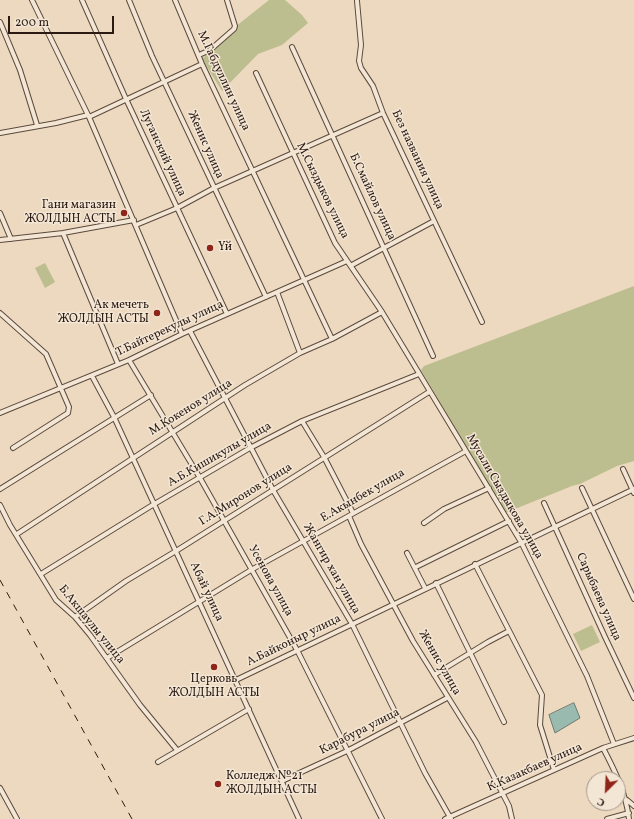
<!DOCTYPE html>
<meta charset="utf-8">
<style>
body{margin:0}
#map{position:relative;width:634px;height:819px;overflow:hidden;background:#edd9bf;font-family:Vollkorn,serif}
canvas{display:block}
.north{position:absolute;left:586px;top:771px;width:40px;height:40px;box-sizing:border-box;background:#f3e6d5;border:1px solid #a39487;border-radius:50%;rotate:204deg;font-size:11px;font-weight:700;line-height:16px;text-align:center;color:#2a1a12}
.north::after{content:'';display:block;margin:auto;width:14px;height:18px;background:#8f2418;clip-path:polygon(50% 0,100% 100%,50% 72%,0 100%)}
.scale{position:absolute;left:8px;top:16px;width:106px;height:18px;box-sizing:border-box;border:2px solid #2a1a12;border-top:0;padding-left:5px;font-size:12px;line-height:14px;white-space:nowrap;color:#2a1a12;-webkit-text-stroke:3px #f3e6d5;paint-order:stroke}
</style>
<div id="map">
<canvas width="634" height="819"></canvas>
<div class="north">С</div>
<div class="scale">200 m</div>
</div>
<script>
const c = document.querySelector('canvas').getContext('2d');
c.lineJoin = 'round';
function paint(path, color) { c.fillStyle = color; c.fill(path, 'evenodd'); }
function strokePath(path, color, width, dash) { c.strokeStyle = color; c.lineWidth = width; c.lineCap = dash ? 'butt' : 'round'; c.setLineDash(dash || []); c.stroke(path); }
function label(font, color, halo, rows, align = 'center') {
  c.font = font + ' Vollkorn,serif'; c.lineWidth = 3; c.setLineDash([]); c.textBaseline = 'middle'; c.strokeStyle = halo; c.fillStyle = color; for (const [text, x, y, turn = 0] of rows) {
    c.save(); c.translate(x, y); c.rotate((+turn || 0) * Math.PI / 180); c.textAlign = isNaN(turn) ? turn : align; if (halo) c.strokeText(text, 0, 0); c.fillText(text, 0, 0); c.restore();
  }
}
paint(new Path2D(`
 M269 0H285L302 15 308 23 282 45 258 54 222 91 202 59 240 23Z
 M45 263 55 282 45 288 35 268Z
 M634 286V461L617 466 580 484 572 486 505 513 421 370 424 366Z
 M592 625 600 642 581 651 573 634Z`), '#bdbe8f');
const water = new Path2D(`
 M574 703 580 718 555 733 549 715Z`);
paint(water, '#99baaf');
strokePath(water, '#6d7a70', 1);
const minor = new Path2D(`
 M32 0 89 117 182 334
 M82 0 126 99 227 314
 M129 0 152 56 266 297
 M175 0 202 64 332 339
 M357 1 361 45 359 61 361 68 373 86 383 113 482 322
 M0 22 20 70 37 125
 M292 47 433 356
 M199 55 210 50 234 29 235 26 227 0
 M256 73 335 243 382 312 521 542 587 676 614 744
 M89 117 202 64
 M0 133 56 123 88 115
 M0 213 11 239
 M136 225 177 208 214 188 383 113
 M63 233 118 364
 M0 240 63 233 134 220
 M352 265 434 221
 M277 292 300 353
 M0 313 46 354 69 407 68 413 13 448
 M190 331 273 490 352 624 425 773 451 819
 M129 360 200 478 297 650 382 819
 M92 376 114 417 299 819
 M0 413 129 360 182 334 347 261
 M302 421 324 457 353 513
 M623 469 634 493
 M582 488 634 599
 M0 489 151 395
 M544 503 605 637 634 698
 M0 505 10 525 56 600 75 617 90 635 140 705 177 750
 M349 516 361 544 413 641 476 742 509 806 512 819
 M424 523 444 509 489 488
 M17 534 245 385 300 353 332 339 382 312
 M407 553 425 588
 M475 564 542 695 540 725 554 770
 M416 567 509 521
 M41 574 151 506 250 448 302 421 419 374
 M436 583 504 722
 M75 617 126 581 176 551 429 392
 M107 658 251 570 466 451
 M434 675 488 642 509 631
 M236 680 634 489
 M603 748C615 771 626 793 629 819
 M158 762 249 709
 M282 781 347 751 447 698
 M0 788 17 819
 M627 800 634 806
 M445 819 603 748 634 738
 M607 819 629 813`);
strokePath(minor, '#5b4a3d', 6);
strokePath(minor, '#f3e6d5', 4);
strokePath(new Path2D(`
 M0 580 132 819`), '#2a1a12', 1, [7, 7]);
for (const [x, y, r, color] of [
 [124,213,4,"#8f2418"],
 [210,248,4,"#8f2418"],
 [157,313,4,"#8f2418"],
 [214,667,4,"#8f2418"],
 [218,784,4,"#8f2418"]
]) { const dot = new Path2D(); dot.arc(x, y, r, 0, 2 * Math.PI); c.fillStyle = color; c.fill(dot); strokePath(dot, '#f3e6d5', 1.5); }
label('12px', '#2a1a12', '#f3e6d5', [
 ["М.Габдуллин улица",223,81,65],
 ["Женис улица",205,145,66],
 ["Луганский улица",162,153,65],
 ["Без названия улица",417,160,65],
 ["М.Сыздыков улица",322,191,64],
 ["Б.Смайлов улица",372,197,65],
 ["Т.Байтерекулы улица",170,329,-25],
 ["М.Кокенов улица",191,408,-32],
 ["А.Б.Кишикулы улица",220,455,-30],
 ["Г.А.Миронов улица",246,495,-32],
 ["Е.Акынбек улица",363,496,-30],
 ["Мусали Сыздыкова улица",504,497,60],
 ["Жангир хан улица",331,569,60],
 ["Усенова улица",270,581,61],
 ["Абай улица",206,592,65],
 ["Сарыбаева улица",598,597,66],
 ["Б.Акшаулы улица",91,625,51],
 ["А.Байконыр улица",294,641,-26],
 ["Женис улица",439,663,60],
 ["Карабура улица",360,732,-27],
 ["К.Казакбаев улица",535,768,-24]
]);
label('12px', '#2a1a12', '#f3e6d5', [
 ["Гани магазин",116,206],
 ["ЖОЛДЫН АСТЫ",116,220],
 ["Үй",218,248,"left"],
 ["Ак мечеть",149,306],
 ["ЖОЛДЫН АСТЫ",149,320],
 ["Церковь",214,680,"center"],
 ["ЖОЛДЫН АСТЫ",214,694,"center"],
 ["Колледж №21",226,777,"left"],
 ["ЖОЛДЫН АСТЫ",226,791,"left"]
], 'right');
</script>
